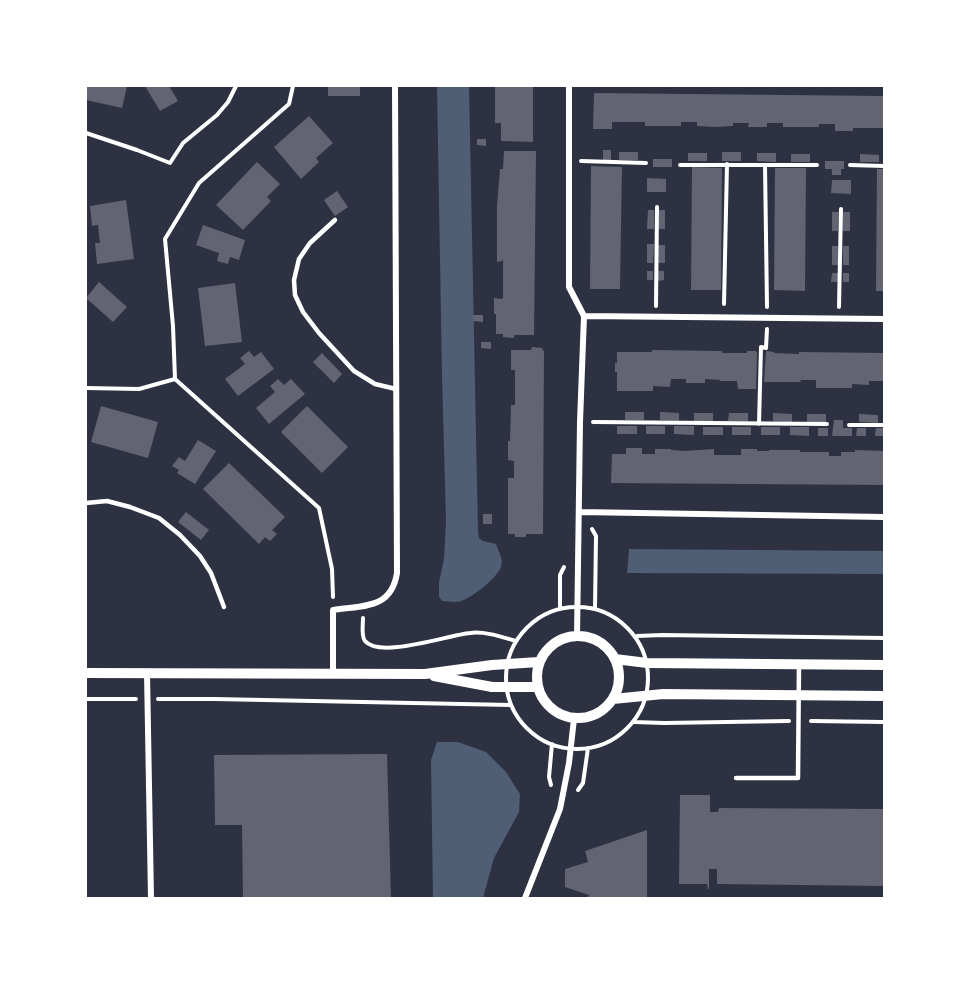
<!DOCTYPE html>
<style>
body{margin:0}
#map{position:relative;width:970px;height:984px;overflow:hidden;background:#2d3142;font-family:Raleway,sans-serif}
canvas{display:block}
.frame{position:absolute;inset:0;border:87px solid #fff;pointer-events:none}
</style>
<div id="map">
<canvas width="970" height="984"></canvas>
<div class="frame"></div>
</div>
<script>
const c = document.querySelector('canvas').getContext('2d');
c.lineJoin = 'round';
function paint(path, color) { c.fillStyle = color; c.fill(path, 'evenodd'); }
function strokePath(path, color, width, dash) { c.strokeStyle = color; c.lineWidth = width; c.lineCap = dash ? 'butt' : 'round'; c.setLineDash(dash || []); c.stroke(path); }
paint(new Path2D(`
 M437 86H469L478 532 479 538 483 541 496 544C498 551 504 559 501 567 498 577 472 598 461 601 456 603 448 601 442 601L439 597V582L444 559 446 521 442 376Z
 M629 549 884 551V574L627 573Z
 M437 742H458L486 752 506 772 520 794 519 812 494 858 483 898H433L431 760Z`), '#4f5d75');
paint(new Path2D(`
 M86 86H127L122 108 86 100Z
 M145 86H169L178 101 160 111Z
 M328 86H360V96H328Z
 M495 86H533V142L501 141V123H495Z
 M594 93 884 96V128H853V131H835V124H819V127H783V123H767V127H748L749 123H733V126L715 127 697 126V122H681V126H645V122H612V129H593Z
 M309 116 333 143 316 158 319 162 301 179 274 147Z
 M477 139H486V146L477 145Z
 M603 150H611V160H603Z
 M504 151H536L534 335H514V338L503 337V334H496V314H494V298L502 299 503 297V259L502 261 497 262V206L500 169H503Z
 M619 152H638V160H619Z
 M722 152H741V161H722Z
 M688 153H707V161H688Z
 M757 153H776V162L757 161Z
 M791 154H810V162H791Z
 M860 154 879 155V162H860Z
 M653 159H672V167H653Z
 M825 161H844V169H841V175H832V169H825Z
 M257 162 280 184 267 197 271 201 243 230 216 205Z
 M591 166 622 167 620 289H590Z
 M692 167 722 168 721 290H691Z
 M775 168H806L805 291 774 290Z
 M877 169H884V291H876Z
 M647 178 666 179V192H647Z
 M832 180H851V194L831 193Z
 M337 191 348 207 335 216 324 200Z
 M126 200 134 259 97 264 95 243H100L98 225 92 226 90 206Z
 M648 210H654V229H647Z
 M659 210H665V229H659Z
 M832 212H839L838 231H832Z
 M843 212H850V231H843Z
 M203 225 245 240 239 260 230 257 228 264 217 261 219 253 196 245Z
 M647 244H654L653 263H647Z
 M658 245H665V263H658Z
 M832 246H838V265H832Z
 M843 246H849V265H843Z
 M647 271H653V280H647Z
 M658 271H664V280L658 281Z
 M832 273H838V282H831Z
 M843 273H849V282H843Z
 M99 282 127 307 113 322 86 298Z
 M235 283 242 342 205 346 198 288Z
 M473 315H483V322L473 321Z
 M481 342H491V349L481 348Z
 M532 347 542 348 543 351 544 350 543 534H526V537H515V534H508V478H514V461L508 460V441H510L511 405H515V370H511V350H531Z
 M652 350 722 351V353H747V351H756L757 353 756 389H738L737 381H720V380L705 379V383H686V379H671L670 387 653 386V391H617V372H615V363H617V352H652Z
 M249 351 254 357 261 352 274 369 238 396 225 379 245 364 240 358Z
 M766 351 774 352V353L799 354V352L884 353V381H869V385L852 384V388H816V380H800L801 382H764Z
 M322 353 342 374 334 383 313 362Z
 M278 379 284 385 291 379 305 394 269 424 256 408 275 392 270 386Z
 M101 406 158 422 148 458 91 442Z
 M307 406 348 447 322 473 281 432Z
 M625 412H644V420H625Z
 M660 412 679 413V421L660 420Z
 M694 413H713V421H694Z
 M729 413H748V421H728Z
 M773 413 792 414V422L773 421Z
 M807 414H826V422H807Z
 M859 414 878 415V423L859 422Z
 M834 420H843V428H852V436H832Z
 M617 426H637V434H617Z
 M646 426H665V434H646Z
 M674 426H694V435L674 434Z
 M703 427H723V435H703Z
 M732 427H751V435H732Z
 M761 427H780V435H761Z
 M790 427H809V436L790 435Z
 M818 428H828V436H818Z
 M857 428H866V436H856Z
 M876 428H884V436H875Z
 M198 440 216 451 195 484 177 473 179 470 172 466 179 457 185 461Z
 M626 448H642V454H655V449H671V450L684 451 714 449V455H741V449H757V451H769V450H800V452H829V456H841V452H855V450L884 451V485L611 483 612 454H626Z
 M229 463 285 517 272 530 277 534 270 541 265 537 259 544 203 489Z
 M186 512 209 530 201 540 178 522Z
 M483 514H492V524H483Z
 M387 754 391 898H243L242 825H215L214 755Z
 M680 795H710V812H718L719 808 884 809V886L717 884V869H709V889H708L707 884H679Z
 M647 830V898H588L589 895 565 887V869L588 862 585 851Z`), '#626471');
strokePath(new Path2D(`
 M293 86 289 104 199 183 165 239 173 326 175 379 319 508 332 569 333 597
 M86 133 137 150 170 163 183 143 217 115 228 102 236 86
 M581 161 646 163
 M680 165H817
 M765 165 767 307
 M850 165 884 166
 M724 304 727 164
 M656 306 657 207
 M839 307 841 209
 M86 388 139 389 175 379
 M593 422 827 424
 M759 424 761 347 766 348 767 329
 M849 425H884
 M592 529 596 536 595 608
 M506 678a71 71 0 1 1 142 0a71 71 0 1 1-142 0Z
 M560 608V575L564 567
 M363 618C363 625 361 636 365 641 380 659 448 635 470 633 485 631 502 637 516 641
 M637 636 662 635 884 638
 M86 699H136
 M158 699H214L511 705
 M811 721 884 722
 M634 722 664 723 789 721
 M551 785 549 777 552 744
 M578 790 583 783 588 748`), '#fff', 4);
strokePath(new Path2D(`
 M335 220 310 243 299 259 294 280 295 295 303 312 319 333 354 371 375 384 396 389
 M86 503 107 501 130 507 159 518 180 535 200 556 211 573 224 607
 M736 778H798L799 664`), '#fff', 4.5);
strokePath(new Path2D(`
 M569 86V287L584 316 580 422 577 636
 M584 316 884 319
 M579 512 884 517
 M147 673 151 898
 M333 674V610C363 605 391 610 397 573L395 86
 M525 898 560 809 569 763 574 719`), '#fff', 6);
strokePath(new Path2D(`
 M537 677a41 41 0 1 1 82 0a41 41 0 1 1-82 0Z
 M615 659 647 663 884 665
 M86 673 425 674 492 665 539 662
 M434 676 492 687H538
 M613 699 663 694 884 696`), '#fff', 10);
</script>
